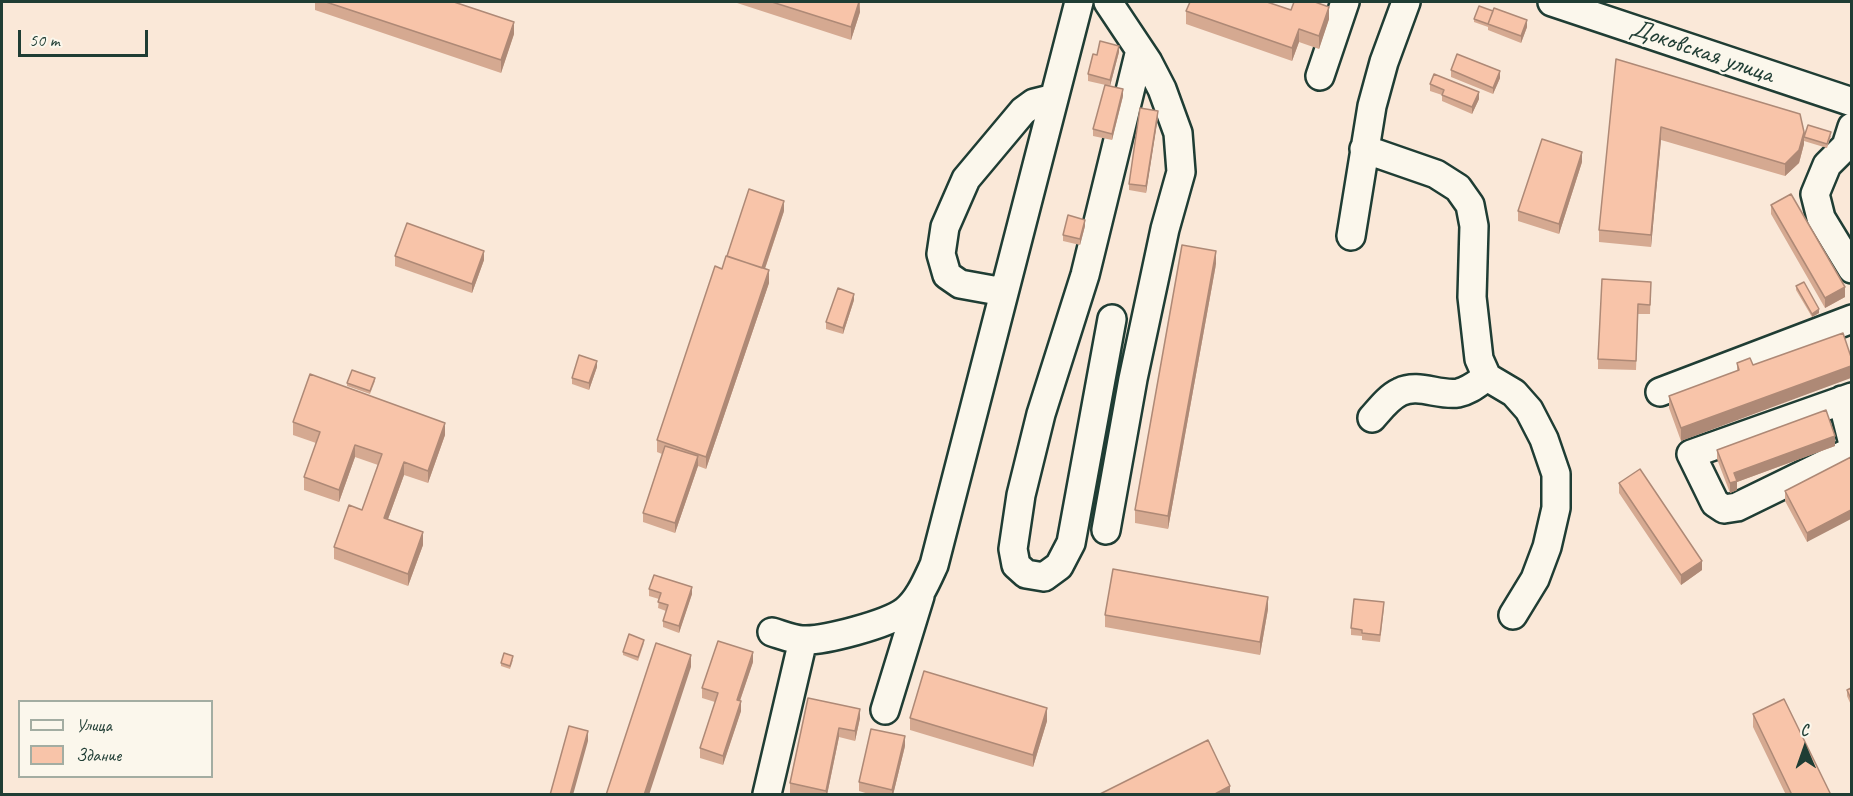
<!DOCTYPE html>
<meta charset="utf-8">
<style>
body{margin:0}
#map{position:relative;width:1853px;height:796px;overflow:hidden;background:#fae8d8;font-family:Caveat,sans-serif}
canvas{display:block}
.frame{position:absolute;inset:0;border:3px solid #1f3d34;pointer-events:none}
.legend{position:absolute;left:18px;top:700px;width:195px;height:78px;box-sizing:border-box;background:#fbf7ec;border:2px solid #a3ada2;margin:0;padding:8px 10px;list-style:none;font-size:18px;color:#1f3d34}
.legend li{display:flex;align-items:center;gap:12px;height:30px}
.legend b{width:30px;border:2px solid #a3ada2}
.north{position:absolute;left:1775px;top:718px;width:60px;height:60px;-webkit-text-stroke:4px #fbf7ec;paint-order:stroke;rotate:358deg;font-size:16px;font-weight:700;line-height:24px;text-align:center;color:#1f3d34}
.north::after{content:'';display:block;margin:auto;width:21px;height:27px;background:#1f3d34;clip-path:polygon(50% 0,100% 100%,50% 72%,0 100%)}
.scale{position:absolute;left:18px;top:30px;width:130px;height:27px;box-sizing:border-box;border:3px solid #1f3d34;border-top:0;padding-left:8px;font-size:18px;line-height:21px;white-space:nowrap;color:#1f3d34;-webkit-text-stroke:4px #fbf7ec;paint-order:stroke}
</style>
<div id="map">
<canvas width="1853" height="796"></canvas>
<div class="frame"></div>
<ul class="legend">
<li><b style="height:8px;background:#fbf7ec"></b>Улица</li>
<li><b style="height:16px;background:#f8c4a9"></b>Здание</li>
</ul>
<div class="north">С</div>
<div class="scale">50 m</div>
</div>
<script>
const c = document.querySelector('canvas').getContext('2d');
c.lineJoin = 'round';
function strokePath(path, color, width, dash) { c.strokeStyle = color; c.lineWidth = width; c.lineCap = dash ? 'butt' : 'round'; c.setLineDash(dash || []); c.stroke(path); }
function paint(path, color) { c.fillStyle = color; c.fill(path, 'evenodd'); }
function label(font, color, halo, rows, align = 'center') {
  c.font = font + ' Caveat,sans-serif'; c.lineWidth = 4.5; c.setLineDash([]); c.textBaseline = 'middle'; c.strokeStyle = halo; c.fillStyle = color; for (const [text, x, y, turn = 0] of rows) {
    c.save(); c.translate(x, y); c.rotate((+turn || 0) * Math.PI / 180); c.textAlign = isNaN(turn) ? turn : align; if (halo) c.strokeText(text, 0, 0); c.fillText(text, 0, 0); c.restore();
  }
}
const minor = new Path2D(`
 M1552 2 1852 102
 M1320 76 1345 2
 M1852 127 1846 146 1827 165 1815 194 1821 218 1852 269
 M1364 149 1436 174 1458 188 1470 205 1474 226 1472 297 1479 359 1487 377 1514 393 1529 410 1544 439 1556 474V508L1547 547 1535 579 1513 615
 M1351 236 1372 106 1384 62 1406 2
 M1004 292 960 284 947 275 941 254 945 227 966 179 1023 111 1034 103 1054 98
 M1112 319 1071 543 1059 566 1044 577 1026 574 1016 565 1013 549 1021 495 1041 414 1085 275 1140 50
 M1660 392 1852 319
 M1852 397 1691 454 1715 503 1724 509 1737 507 1852 451
 M1842 400 1852 440
 M1372 418C1380 409 1389 397 1400 392 1418 383 1439 396 1458 393 1469 391 1478 383 1487 377
 M1106 530 1133 379 1165 229 1181 172 1178 133 1162 89 1148 62 1108 2
 M772 632C782 635 794 640 803 640 825 641 888 624 905 611 919 600 927 580 934 565L1079 2
 M885 710 920 596
 M767 794 803 640`);
strokePath(minor, '#1f3d34', 32);
strokePath(minor, '#fbf7ec', 27);
paint(new Path2D(`
 M315 2H454L514 34 501 73 315 10Z
 M734 2H860V12L851 40Z
 M1291 10 1329 19 1319 49 1299 42 1292 61 1186 24V11Z
 M1474 19 1527 27 1521 43 1488 30V27L1474 22Z
 M1119 52 1110 86 1088 81V74L1097 55Z
 M1616 59 1804 136H1831L1827 148 1804 141V144L1799 163 1785 176 1661 140 1651 247 1599 242V230Z
 M1451 70 1500 78 1493 94 1451 77Z
 M1430 84 1479 99 1472 114 1442 101V95L1430 91Z
 M1123 96 1112 140 1093 136V129Z
 M1158 117 1146 193 1129 190V184Z
 M1582 162 1559 234 1518 221V211Z
 M1771 205 1845 297 1825 308 1771 214Z
 M784 211 765 269 769 283 706 469 698 466 675 533 643 522V513L662 454 657 452V440L722 269Z
 M1085 226 1080 245 1063 241V235Z
 M395 256 484 260 472 293 395 266Z
 M1216 264 1168 529 1135 523V510Z
 M1651 282 1650 314H1638L1636 370 1598 369V359Z
 M1796 286 1819 313 1812 317 1796 290Z
 M854 300 843 334 826 329V322Z
 M1737 363 1753 365 1681 441 1669 408V396L1737 371Z
 M597 367 589 390 572 384V378Z
 M375 381 370 394 347 386V383Z
 M293 422 445 435 428 483 404 475 388 519 423 545 408 586 334 559V547L362 510 378 465 355 457 339 502 304 490V477L316 443 293 435Z
 M1835 446 1737 482V490L1730 493 1717 459V450Z
 M1851 457 1807 542 1785 501V491Z
 M1619 483 1702 570 1681 585 1619 493Z
 M649 589 692 594 679 633 663 627V621L666 611 658 608 659 599 649 596Z
 M1384 608 1380 642 1362 640V636L1351 635V628Z
 M1268 609 1260 655 1105 627V615Z
 M644 643 638 661 623 655V652Z
 M513 660 510 669 501 666V663Z
 M753 662 740 701 741 711 723 765 700 758V748L715 702 702 698V688Z
 M1851 688V705L1847 696V690Z
 M808 698 860 718 855 741 839 737 827 795H799L790 793V783Z
 M1753 714 1831 795H1786L1753 727Z
 M910 718 1047 721 1033 767 910 730Z
 M905 746 893 795H872L859 791V782Z`), '#d5a991');
paint(new Path2D(`
 M859 2 860 12 851 40V27Z
 M1329 7V19L1319 49V36Z
 M1527 20V27L1521 43V36Z
 M514 22V34L501 73V60Z
 M1299 29V42L1292 61V48Z
 M1119 46V52L1110 86V80Z
 M1500 71V78L1493 94V88Z
 M1123 89V96L1112 140V134Z
 M1479 92V99L1472 114V107Z
 M1158 111V117L1146 193V186Z
 M1661 127V140L1651 247V235Z
 M1804 132V144L1799 163 1785 176V164Z
 M1582 152V162L1559 234V224Z
 M784 201V211L761 280V270Z
 M1085 220V226L1080 245V239Z
 M484 251V260L472 293V284Z
 M1216 251V264L1168 529V516Z
 M769 270V283L706 469V457Z
 M1845 287V297L1825 308V298Z
 M854 294V300L843 334V328Z
 M1819 309V313L1812 317V314Z
 M597 361V367L589 390V383Z
 M1851 366V378L1681 441V428Z
 M445 423V435L428 483V471Z
 M1835 436V446L1737 482V490L1730 493V483L1734 473Z
 M355 445V457L339 502V490Z
 M698 456V466L675 533V523Z
 M404 462V475L384 530V518Z
 M1851 510V519L1807 542V533Z
 M423 532V545L408 586V574Z
 M1702 561V570L1681 585V575Z
 M692 587V594L679 633V626Z
 M1268 597V609L1260 655V642Z
 M753 652V662L737 709V700Z
 M691 655V667L649 795H644Z
 M741 701V711L723 765V756Z
 M1047 708V721L1033 767V755Z
 M860 709V718L855 741V731Z
 M839 728V737L827 795H826V791Z
 M588 731V741L573 795H570Z
 M905 736V746L893 795H892V790Z
 M1230 786V795H1213Z`), '#ae8976');
const building = new Path2D(`
 M326 2H454L514 22 501 60Z
 M772 2H859L851 27Z
 M1190 2H1267L1291 10 1294 2H1315L1329 7 1319 36 1299 29 1292 48 1186 11Z
 M1479 6 1493 11 1488 24 1474 19Z
 M1494 8 1527 20 1521 36 1488 24Z
 M1100 41 1119 46 1110 80 1088 74 1093 54 1097 55Z
 M1457 54 1500 71 1493 88 1451 70Z
 M1616 59 1800 114 1804 132 1799 150 1785 164 1661 127 1651 235 1599 230Z
 M1434 74 1479 92 1472 107 1442 95 1444 90 1430 84Z
 M1105 85 1123 89 1112 134 1093 129Z
 M1140 108 1158 111 1146 186 1129 184Z
 M1808 125 1831 132 1827 144 1804 137Z
 M1542 139 1582 152 1559 224 1518 211Z
 M749 189 784 201 762 268 727 256Z
 M1791 194 1845 287 1825 298 1771 205Z
 M1068 215 1085 220 1080 239 1063 235Z
 M407 223 484 251 472 284 395 256Z
 M1182 245 1216 251 1168 516 1135 510Z
 M726 256 769 270 706 457 657 440 715 266 722 269Z
 M1602 279 1651 282 1650 305 1638 304 1636 361 1598 359Z
 M1804 282 1819 309 1812 314 1796 286Z
 M838 288 854 294 843 328 826 322Z
 M1843 333 1851 357V366L1681 428 1669 396 1739 370 1737 363 1750 358 1753 365Z
 M579 355 597 361 589 383 572 378Z
 M352 370 375 378 370 391 347 383Z
 M310 374 445 423 428 471 404 462 384 518 423 532 408 574 334 547 349 505 362 510 382 454 355 445 339 490 304 477 320 432 293 422Z
 M1826 410 1835 436 1734 473 1737 481 1730 483 1717 450Z
 M665 446 698 456 675 523 643 513Z
 M1851 457V510L1807 533 1785 491Z
 M1640 469 1702 561 1681 575 1619 483Z
 M1113 569 1268 597 1260 642 1105 615Z
 M654 575 692 587 679 626 663 621 668 605 658 602 661 593 649 589Z
 M1354 599 1384 602 1380 635 1362 633V630L1351 628Z
 M629 634 644 640 638 657 623 652Z
 M718 641 753 652 737 700 741 701 723 756 700 748 718 693 702 688Z
 M656 643 691 655 644 795H606Z
 M504 653 513 656 510 666 501 663Z
 M924 671 1047 708 1033 755 910 718Z
 M1851 688V699L1847 690Z
 M808 698 860 709 855 731 839 728 826 791 790 783Z
 M1784 699 1831 795H1792L1753 714Z
 M569 726 588 731 570 795H550Z
 M871 729 905 736 892 790 859 782Z
 M1208 740 1230 786 1213 795H1098Z`);
paint(building, '#f8c4a9');
strokePath(building, '#ae8976', 1.5);
label('26px', '#1f3d34', '#fbf7ec', [
 ["Доковская улица",1702,52,19]
]);
</script>
